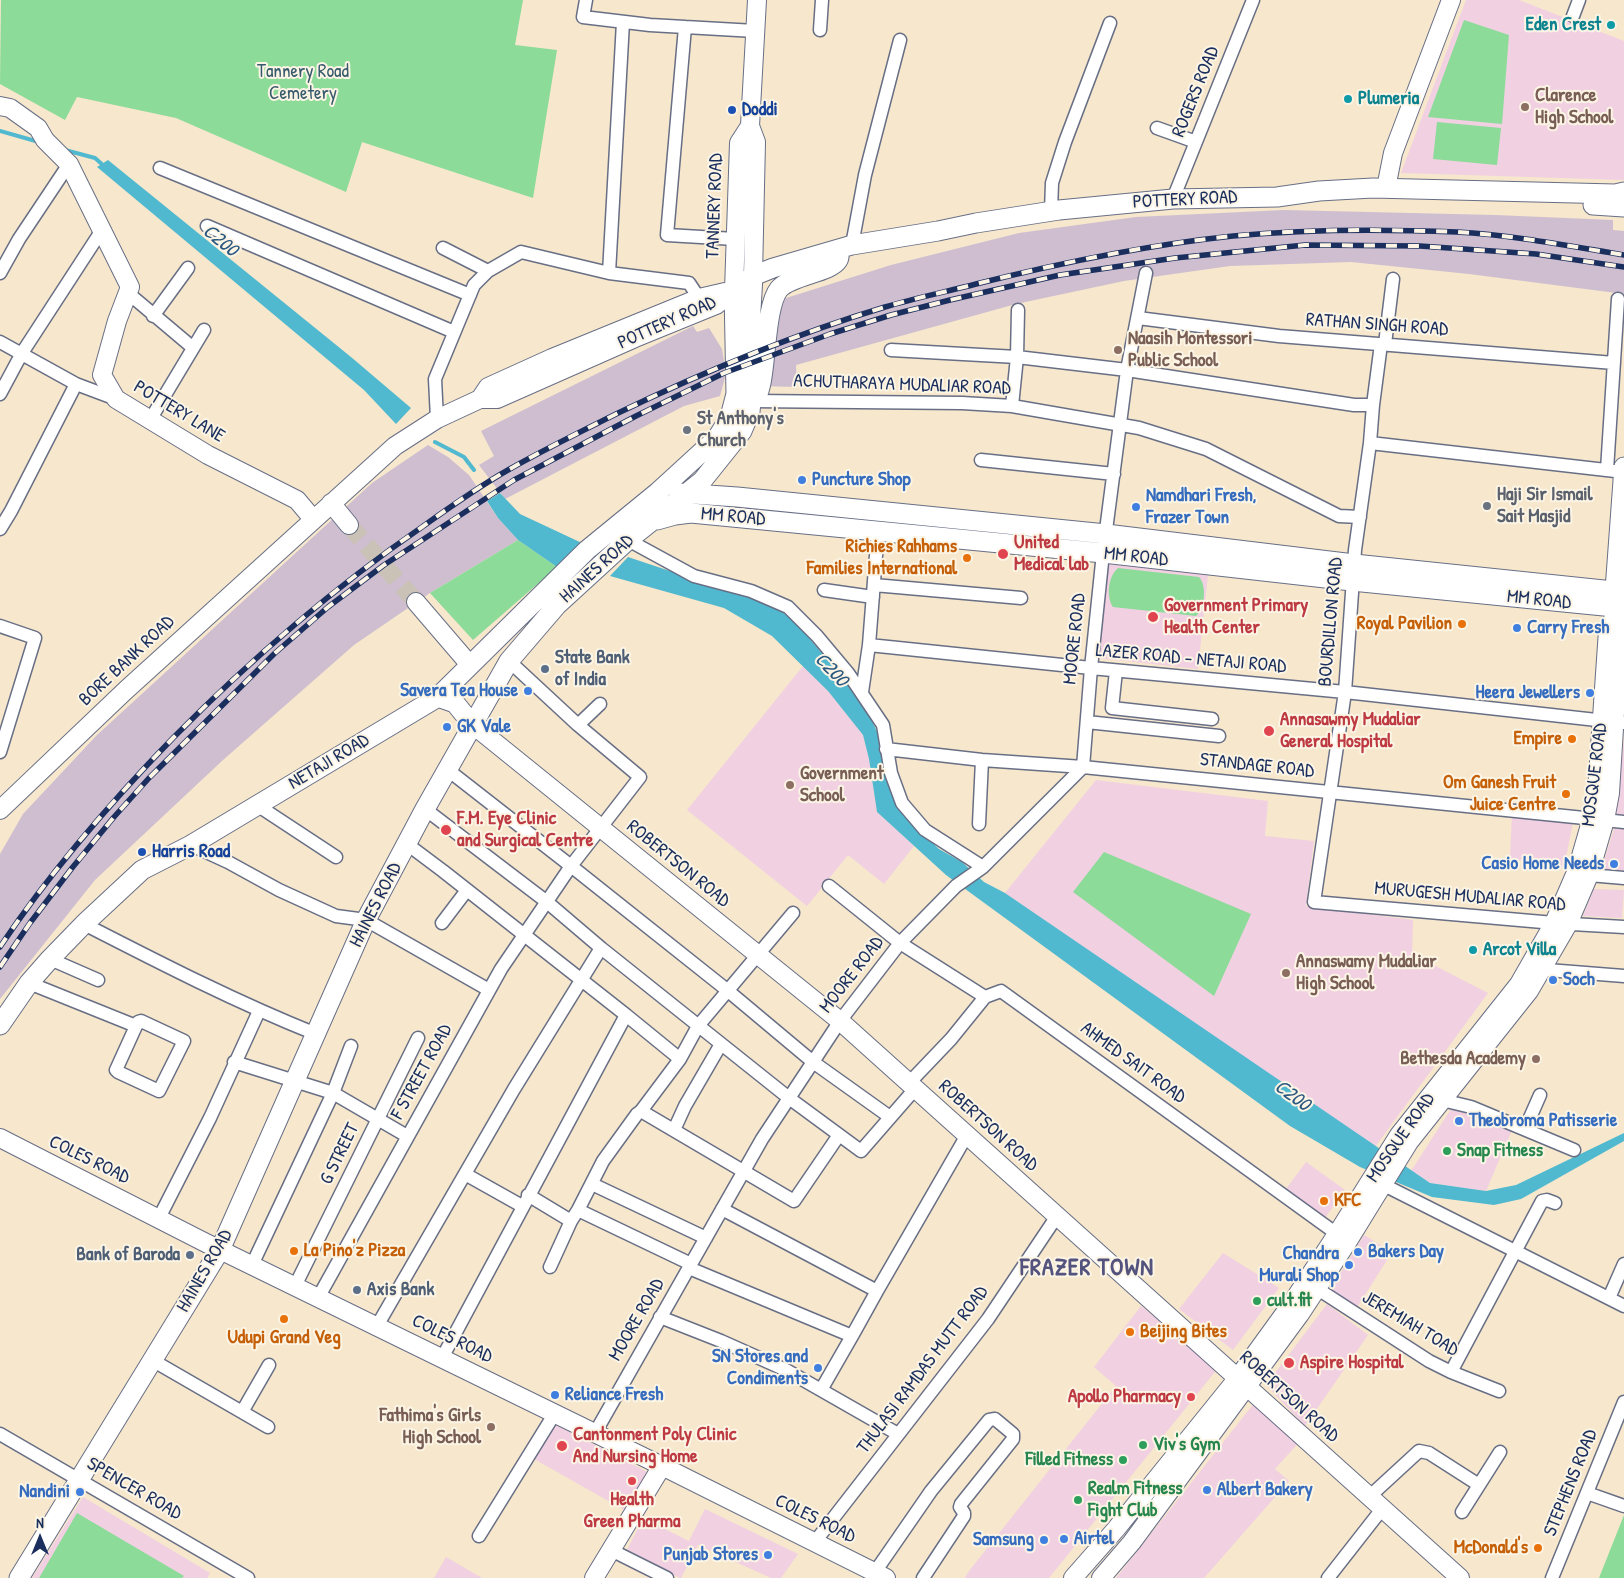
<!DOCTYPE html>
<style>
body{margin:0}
#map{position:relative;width:1624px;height:1578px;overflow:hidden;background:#f6e7cd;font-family:"Patrick Hand",sans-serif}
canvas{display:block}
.north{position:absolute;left:15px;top:1513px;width:50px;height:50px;-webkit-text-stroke:4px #fcf5e5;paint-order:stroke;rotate:0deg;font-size:14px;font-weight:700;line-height:20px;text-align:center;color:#1b2f5e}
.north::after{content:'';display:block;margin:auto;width:18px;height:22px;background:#1b2f5e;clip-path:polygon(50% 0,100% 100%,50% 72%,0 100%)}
</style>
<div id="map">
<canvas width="1624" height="1578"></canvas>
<div class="north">N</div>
</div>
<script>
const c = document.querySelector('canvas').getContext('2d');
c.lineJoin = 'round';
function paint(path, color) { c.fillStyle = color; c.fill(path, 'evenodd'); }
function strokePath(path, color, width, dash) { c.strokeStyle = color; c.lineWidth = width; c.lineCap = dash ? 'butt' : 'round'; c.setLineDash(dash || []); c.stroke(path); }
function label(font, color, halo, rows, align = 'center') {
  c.font = font + ' "Patrick Hand",sans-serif'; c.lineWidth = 4; c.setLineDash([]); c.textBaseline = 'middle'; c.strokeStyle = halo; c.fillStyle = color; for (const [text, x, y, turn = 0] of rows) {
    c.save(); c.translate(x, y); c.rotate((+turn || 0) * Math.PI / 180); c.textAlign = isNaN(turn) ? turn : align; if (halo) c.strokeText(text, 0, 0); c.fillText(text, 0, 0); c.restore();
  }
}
paint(new Path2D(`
 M1466 0H1519L1624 41V180L1401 173Z
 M1108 564 1208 575 1198 669 1098 658Z
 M803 666 828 691 863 735 869 759 877 812 914 846 884 884 848 855 807 906 687 810Z
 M1624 739V817L1616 816Z
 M1096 780 1268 801 1265 836 1314 841 1306 906 1413 920 1412 954 1488 993 1375 1147 1005 893Z
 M1512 814 1573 822 1564 868 1510 858Z
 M1615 826 1624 827V875L1600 873Z
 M1594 889 1624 890 1622 918 1583 916Z
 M1453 1106 1512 1130 1486 1191 1430 1183 1411 1171Z
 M1306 1162 1345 1190 1325 1218 1286 1189Z
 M1364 1235 1392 1252 1356 1309 1329 1292Z
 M1223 1253 1279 1288 1233 1350 1179 1309Z
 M1327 1304 1368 1335 1305 1426 1266 1385Z
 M1141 1306 1218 1368 1049 1578H965L969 1571 1116 1386 1094 1367Z
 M1255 1402 1301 1440 1275 1469 1289 1481 1204 1578H1116Z
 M556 1425 653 1475 628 1512 534 1459Z
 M83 1497 210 1573 207 1578H32Z
 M705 1509 798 1554 781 1578H771L698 1545 681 1578H680L626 1552 643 1518 689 1541Z
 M446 1557 482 1578H434Z`), '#f1d0e2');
paint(new Path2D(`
 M1284 210 1495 215 1613 220V230L1624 231V294L1469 274 1351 262 1230 266 1124 281 1016 304 796 365 797 387 759 386 755 316 764 314 783 299 891 265 1019 233 1136 217Z
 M693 326 697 332 709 328 722 349 726 374 720 396 684 406 505 499 479 465 494 456 481 431Z
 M428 445 448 457 469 475 498 518 518 540 430 593 354 645 223 760 95 880 0 999V854L23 814 97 735 372 483Z`), '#cebed0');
paint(new Path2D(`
 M1 0H523L515 45 557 50 533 198 362 142 346 192 176 118 77 97 65 120 0 84Z
 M1464 20 1509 35 1502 124 1428 117Z
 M1437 122 1501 128 1497 165 1433 159Z
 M518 540 557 567 473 640 430 593Z
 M1118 568 1199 577C1207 585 1205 609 1196 616L1113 607C1106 597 1108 576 1118 568Z
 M1104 852 1251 914 1214 996 1073 892Z
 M77 1513 184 1576 182 1578H39Z
 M1624 1515V1578H1599Z`), '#8cdb99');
paint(new Path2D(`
 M108 160 351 357 411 408 396 424 364 390 97 167Z
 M500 493 520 514 584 544 557 567 518 540 498 518 487 501Z
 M628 557 775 606 798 625 848 684 868 712 879 736 894 799 906 818 939 849 962 862 984 882 1005 893 1430 1183 1486 1191 1516 1185 1624 1133V1141L1521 1199 1494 1205 1432 1197 1360 1167 1290 1126 946 875 877 812 869 759 863 735 828 691 772 636 724 608 610 576Z`), '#51b9cf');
strokePath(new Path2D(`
 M0 131 39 142
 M65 150 95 158 104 166
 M435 442 464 457 474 470`), '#51b9cf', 4);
strokePath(new Path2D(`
 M349 525 416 602`), '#cac2b7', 18, [18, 9]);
const street = new Path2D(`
 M586 0 583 17 650 25 755 31
 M1573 16 1579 0
 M685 27 667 235 735 239
 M820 30 822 0
 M1157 128 1196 142
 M160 168 470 295
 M1173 199 1253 0
 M1051 211 1052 183 1065 142 1110 23
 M207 226 454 332
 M852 245 865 175 900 40
 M443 248 488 271
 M0 273 19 239 69 164
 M609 273 623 22
 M128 293 192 347
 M153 316 188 268
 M1138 318 1279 336 1614 363
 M0 342 76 384 116 399
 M1381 344 1373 405 1370 443 1355 550 1345 692 1314 902 1554 923 1624 927
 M1385 344 1393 279
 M891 350 1017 357 1127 370 1354 405H1373
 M0 394 22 353 102 230
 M751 401 962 403 1012 406 1139 428 1206 449 1339 516 1360 517
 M1012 406 1017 357 1018 310
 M437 419 435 379 474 285 488 271 521 252 609 273 689 283 699 298
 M150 420 204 330
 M1370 443 1624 472
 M981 460 1114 474
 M1607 470 1618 299
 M0 529 11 511 76 384
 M878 530 869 645 1091 668 1345 692 1624 723
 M628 540 694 576 751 591 788 607 817 636 848 673 883 725 891 773 902 803 925 830 983 867
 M874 585 1021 598
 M824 590 873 597
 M0 626 35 638 0 752
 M1116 671 1112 708 1212 719
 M862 692 869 645
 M1087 722 1219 736
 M578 725 600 704
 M886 749 982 760 1083 767 1624 822
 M448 770 571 866 727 990 813 1062 890 1117
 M257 805 336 857
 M979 824 982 760
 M407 844 443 871 626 1015
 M191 845 228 862 279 890 336 916 366 920 489 990
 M1589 875 1624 878
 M829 886 900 943 985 997 1001 991 1337 1234
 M442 923 467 890
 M84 924C160 963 236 1002 316 1034
 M601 948 789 1098 861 1151 915 1089
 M50 959 98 980
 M1535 969 1624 976
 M29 983 136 1026
 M141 1021 184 1041 159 1091 118 1072 116 1070 136 1026 138 1022Z
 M680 1059 641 1111 794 1201 839 1135
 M234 1062 333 1093 407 1136
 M909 1083 951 1039 985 997
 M1442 1100 1471 1107 1574 1150
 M1525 1129 1540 1095
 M674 1130 685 1106 721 1044
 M465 1174 522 1206
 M1376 1181 1624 1306
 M592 1184 706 1238
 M528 1195 571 1221
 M722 1209 877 1291 967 1135
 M578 1210 691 1264
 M159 1218 210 1118 259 1011
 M252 1265 333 1093 351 1046
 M550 1267 571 1221 578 1210 603 1161 637 1114 641 1111
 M689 1268 852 1336 877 1291
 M1310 1284 1429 1361 1451 1372 1499 1391
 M295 1286 418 1038
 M318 1298 501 969 571 866 640 777 578 725 509 661
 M1609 1298 1624 1264
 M660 1317 721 1341 786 1370 898 1434
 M377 1326 514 1089 601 948 547 902 425 809
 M442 1358 626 1015 680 1059 698 1026 793 913
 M152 1360 268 1427
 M1451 1372 1542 1201 1547 1200 1555 1203
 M821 1390 852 1336
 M242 1412 269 1365
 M595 1433 762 1139 840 1021 900 943 956 886 983 867 1083 767 1091 668 1103 553 1127 370 1146 273
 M0 1434 248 1578
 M1587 1493 1624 1506
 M1369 1497 1419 1451 1429 1453 1479 1485
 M1462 1512 1500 1452
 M479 1536 555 1413
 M814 1543 988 1319 1057 1216
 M611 1550 667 1578
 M875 1572 931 1491 989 1420 995 1419 1013 1434V1439L961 1504 960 1507 964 1513V1516L923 1578
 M1328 1578 1382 1509
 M1552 1578 1624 1402`);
const secondary = new Path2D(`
 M0 106 10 108 38 128 45 140 69 164 130 287 117 321 102 375 116 399 208 455 297 500 313 519
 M1386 188 1393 153 1451 0
 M753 276 756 142 750 126 757 0
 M734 290 739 143 750 126
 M480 399 488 387 552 358 699 298 725 292
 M331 503 349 525
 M416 602 470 665
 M472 724 840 1021 1460 1578
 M0 810 126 690 395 446 437 419 480 399H497L635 338 716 305 734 290
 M0 1138 206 1243 662 1466 886 1578
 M594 1578 662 1466
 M1073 1578 1116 1529 1237 1379 1290 1306 1337 1234 1399 1135 1519 984 1554 923 1577 870 1592 818 1597 791 1608 630 1614 617V607
 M1101 1578 1132 1542 1300 1314 1348 1241 1409 1142 1529 991 1568 924 1589 875 1605 820 1610 793 1620 632 1614 617`);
const primary = new Path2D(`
 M1593 205 1624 207
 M753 398 759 391 761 383C766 360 766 305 779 289 791 275 830 273 838 260 840 257 839 253 839 249
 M679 493 737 497 1106 534 1354 564 1624 592
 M657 520 675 515 691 513 1103 553 1352 581 1624 608
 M1614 604 1624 467
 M438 697 455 703 472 724
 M0 1025 29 983 50 959 84 924 142 870 191 845 438 697 587 550 658 492 717 438 730 417 736 394 734 290 753 276 773 268 852 245 938 231 976 223 1059 210 1173 199 1277 197 1319 191 1373 188 1615 194 1624 192
 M19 1578 220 1250 366 920 425 809 509 661 557 605 628 540 702 481 742 431 750 412 751 401 749 343 753 276`);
strokePath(street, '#686f85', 15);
strokePath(secondary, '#686f85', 20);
strokePath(primary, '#686f85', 21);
strokePath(street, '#fff', 12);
strokePath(secondary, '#fff', 18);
strokePath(primary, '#fff', 19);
const rail = new Path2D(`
 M0 947C50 872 110 803 173 738 250 660 332 589 422 527 450 507 478 487 508 470 543 450 580 432 616 414 703 372 792 335 885 307 915 298 945 292 976 284 1060 263 1146 245 1233 236 1307 229 1383 229 1457 232 1513 235 1569 246 1624 255
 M0 967 30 923 72 868 114 817 149 778 275 653 328 607 384 565 514 480 636 416 724 373 830 334 891 315 950 300 1060 275 1175 258 1305 245 1420 246 1536 254 1624 267`);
strokePath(rail, '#1b2f5e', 5.5);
strokePath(rail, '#fcf5e5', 4, [11]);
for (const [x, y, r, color] of [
 [1611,25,5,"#0f9aa8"],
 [1348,99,5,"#0f9aa8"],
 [1525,107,5,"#8d6e63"],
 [732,110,5,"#1a4fb4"],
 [1118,350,5,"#8d6e63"],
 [687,430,5,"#6b7280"],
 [802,480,5,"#3f7fe0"],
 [1487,506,5,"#6b7280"],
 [1136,507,5,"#3f7fe0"],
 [1003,554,6,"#e0444e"],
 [967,558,5,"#e8710a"],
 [1153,617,6,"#e0444e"],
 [1462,624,5,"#e8710a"],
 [1517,628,5,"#3f7fe0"],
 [545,669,5,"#5c6f8a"],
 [528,691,5,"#3f7fe0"],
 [1590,693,5,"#3f7fe0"],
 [447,727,5,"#3f7fe0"],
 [1269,731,6,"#e0444e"],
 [1572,739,5,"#e8710a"],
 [790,785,5,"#8d6e63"],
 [1566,794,5,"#e8710a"],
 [446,830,6,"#e0444e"],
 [142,852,5,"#1a4fb4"],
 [1614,864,5,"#3f7fe0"],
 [1473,950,5,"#0f9aa8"],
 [1286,973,5,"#8d6e63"],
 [1553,980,5,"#3f7fe0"],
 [1536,1059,5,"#8d6e63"],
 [1459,1121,5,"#3f7fe0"],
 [1447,1151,5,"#2e9e5b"],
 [1324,1201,5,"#e8710a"],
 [294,1251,5,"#e8710a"],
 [1358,1252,5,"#3f7fe0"],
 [190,1255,5,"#5c6f8a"],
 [1349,1265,5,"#3f7fe0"],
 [357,1290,5,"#5c6f8a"],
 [1257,1301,5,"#2e9e5b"],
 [284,1319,5,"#e8710a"],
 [1130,1332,5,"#e8710a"],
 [1289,1363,6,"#e0444e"],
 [818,1368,5,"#3f7fe0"],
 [555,1395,5,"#3f7fe0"],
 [1191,1397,5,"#e0444e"],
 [491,1427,5,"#8d6e63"],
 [1143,1445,5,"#2e9e5b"],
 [562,1446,6,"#e0444e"],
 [1123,1460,5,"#2e9e5b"],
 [632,1481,5,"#e0444e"],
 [1207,1490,5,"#3f7fe0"],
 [80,1492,5,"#3f7fe0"],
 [1078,1500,5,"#2e9e5b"],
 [1064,1539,5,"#3f7fe0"],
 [1044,1540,5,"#3f7fe0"],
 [1538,1548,5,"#e8710a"],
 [768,1555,5,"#3f7fe0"]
]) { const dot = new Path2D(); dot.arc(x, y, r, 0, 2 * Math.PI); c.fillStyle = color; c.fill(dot); strokePath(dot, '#fcf5e5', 2); }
label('bold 19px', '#0d838f', '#fcf5e5', [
 ["Eden Crest",1601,25,"right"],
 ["Plumeria",1358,99],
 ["Arcot Villa",1483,950]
], 'left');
label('19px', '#375a6d', '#fcf5e5', [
 ["Tannery Road",303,72],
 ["Cemetery",303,94]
]);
label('19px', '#1b2f5e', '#fcf5e5', [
 ["ROGERS ROAD",1196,92,-68],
 ["POTTERY ROAD",1185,200,-3],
 ["TANNERY ROAD",715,206,-88],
 ["POTTERY ROAD",667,323,-24],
 ["RATHAN SINGH ROAD",1377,325,4],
 ["ACHUTHARAYA MUDALIAR ROAD",902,385,2],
 ["POTTERY LANE",179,412,31],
 ["MM ROAD",733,517,5],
 ["MM ROAD",1136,557,6],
 ["HAINES ROAD",597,569,-42],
 ["MM ROAD",1539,600,6],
 ["BOURDILLON ROAD",1331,622,-85],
 ["MOORE ROAD",1075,639,-84],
 ["LAZER ROAD - NETAJI ROAD",1191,659,5],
 ["BORE BANK ROAD",127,661,-43],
 ["NETAJI ROAD",329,762,-31],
 ["STANDAGE ROAD",1257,766,6],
 ["MOSQUE ROAD",1595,775,-83],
 ["ROBERTSON ROAD",678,864,39],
 ["MURUGESH MUDALIAR ROAD",1470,897,5],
 ["HAINES ROAD",376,905,-63],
 ["MOORE ROAD",852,975,-52],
 ["AHMED SAIT ROAD",1133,1063,36],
 ["F STREET ROAD",422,1072,-61],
 ["ROBERTSON ROAD",988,1126,42],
 ["MOSQUE ROAD",1401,1138,-55],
 ["G STREET",340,1154,-64],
 ["COLES ROAD",89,1160,26],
 ["HAINES ROAD",205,1271,-60],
 ["MOORE ROAD",637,1320,-60],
 ["JEREMIAH TOAD",1410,1324,31],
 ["COLES ROAD",452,1339,26],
 ["THULASI RAMDAS MUTT ROAD",923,1370,-53],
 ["ROBERTSON ROAD",1289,1397,42],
 ["STEPHENS ROAD",1571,1483,-68],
 ["SPENCER ROAD",134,1489,30],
 ["COLES ROAD",815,1519,26]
]);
label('bold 19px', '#785e54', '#fcf5e5', [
 ["Clarence",1535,96],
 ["High School",1535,118],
 ["Naasih Montessori",1128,339],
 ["Public School",1128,361],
 ["Government",800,774],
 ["School",800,796],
 ["Annaswamy Mudaliar",1296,962],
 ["High School",1296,984],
 ["Bethesda Academy",1526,1059,"right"],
 ["Fathima's Girls",481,1416,"right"],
 ["High School",481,1438,"right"]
], 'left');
label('bold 19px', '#164399', '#fcf5e5', [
 ["Doddi",742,110],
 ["Harris Road",152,852]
], 'left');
label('bold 19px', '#5b616d', '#fcf5e5', [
 ["St Anthony's",697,419],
 ["Church",697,441],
 ["Haji Sir Ismail",1497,495],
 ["Sait Masjid",1497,517]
], 'left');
label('bold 19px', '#366cbe', '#fcf5e5', [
 ["Puncture Shop",812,480],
 ["Namdhari Fresh,",1146,496],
 ["Frazer Town",1146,518],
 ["Carry Fresh",1527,628],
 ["Savera Tea House",518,691,"right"],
 ["Heera Jewellers",1580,693,"right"],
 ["GK Vale",457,727],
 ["Casio Home Needs",1604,864,"right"],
 ["Soch",1563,980],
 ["Theobroma Patisserie",1469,1121],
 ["Bakers Day",1368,1252],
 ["Chandra",1339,1254,"right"],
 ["Murali Shop",1339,1276,"right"],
 ["SN Stores and",808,1357,"right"],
 ["Condiments",808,1379,"right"],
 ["Reliance Fresh",565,1395],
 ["Albert Bakery",1217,1490],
 ["Nandini",70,1492,"right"],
 ["Airtel",1074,1539],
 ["Samsung",1034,1540,"right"],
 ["Punjab Stores",758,1555,"right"]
], 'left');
label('bold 19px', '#be3a42', '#fcf5e5', [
 ["United",1014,543],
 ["Medical lab",1014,565],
 ["Government Primary",1164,606],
 ["Health Center",1164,628],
 ["Annasawmy Mudaliar",1280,720],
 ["General Hospital",1280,742],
 ["F.M. Eye Clinic",457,819],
 ["and Surgical Centre",457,841],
 ["Aspire Hospital",1300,1363],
 ["Apollo Pharmacy",1181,1397,"right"],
 ["Cantonment Poly Clinic",573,1435],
 ["And Nursing Home",573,1457],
 ["Health",632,1500,"center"],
 ["Green Pharma",632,1522,"center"]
], 'left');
label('bold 19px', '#c56008', '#fcf5e5', [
 ["Richies Rahhams",957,547],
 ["Families International",957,569],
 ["Royal Pavilion",1452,624],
 ["Empire",1562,739],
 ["Om Ganesh Fruit",1556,783],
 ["Juice Centre",1556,805],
 ["KFC",1334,1201,"left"],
 ["La Pino'z Pizza",304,1251,"left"],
 ["Beijing Bites",1140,1332,"left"],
 ["Udupi Grand Veg",284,1338,"center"],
 ["McDonald's",1528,1548]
], 'right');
label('bold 19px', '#4e5e75', '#fcf5e5', [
 ["State Bank",555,658],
 ["of India",555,680],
 ["Bank of Baroda",180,1255,"right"],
 ["Axis Bank",367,1290]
], 'left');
label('bold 19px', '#27864d', '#fcf5e5', [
 ["Snap Fitness",1457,1151],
 ["cult.fit",1267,1301],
 ["Viv's Gym",1153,1445],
 ["Filled Fitness",1113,1460,"right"],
 ["Realm Fitness",1088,1489],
 ["Fight Club",1088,1511]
], 'left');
label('italic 20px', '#2b5880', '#fcf5e5', [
 ["C200",220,241,39],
 ["C200",831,670,47],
 ["C200",1292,1096,36]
]);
c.letterSpacing = '1px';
label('bold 24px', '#53537e', '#fcf5e5', [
 ["FRAZER TOWN",1087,1269]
]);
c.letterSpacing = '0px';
</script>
